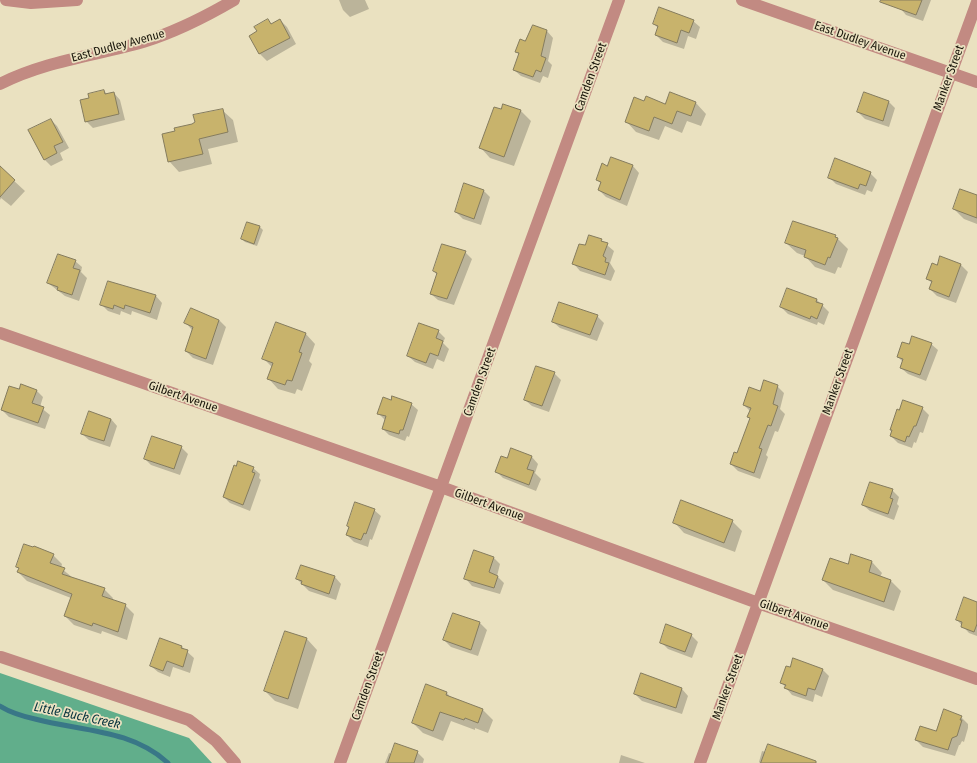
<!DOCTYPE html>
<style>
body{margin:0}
canvas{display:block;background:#eae1c0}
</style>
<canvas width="977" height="763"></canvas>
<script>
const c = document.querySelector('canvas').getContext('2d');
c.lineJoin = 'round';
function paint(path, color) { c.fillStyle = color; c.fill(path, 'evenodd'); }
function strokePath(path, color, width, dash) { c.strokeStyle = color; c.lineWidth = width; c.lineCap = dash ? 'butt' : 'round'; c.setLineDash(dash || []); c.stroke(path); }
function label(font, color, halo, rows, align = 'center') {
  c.font = font + ' "Fira Sans Condensed",sans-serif'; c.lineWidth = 3.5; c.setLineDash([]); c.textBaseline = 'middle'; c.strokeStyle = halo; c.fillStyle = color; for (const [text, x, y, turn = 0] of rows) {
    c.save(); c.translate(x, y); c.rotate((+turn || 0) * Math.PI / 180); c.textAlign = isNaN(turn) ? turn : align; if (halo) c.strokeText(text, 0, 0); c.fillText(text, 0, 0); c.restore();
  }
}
paint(new Path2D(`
 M0 673 189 738 212 763H0Z`), '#61ae8b');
paint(new Path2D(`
 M339 0H365L369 9 350 17 343 10Z
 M903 0H931L923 21 906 15 900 8Z
 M280 20 287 27 296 44 267 61 260 54 250 36 258 32 268 21 272 25Z
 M693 21 700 27 696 39 688 36 684 49 663 42 656 35 658 28 654 24Z
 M547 31 553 38 548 61 552 65 548 78 543 76 540 83 521 76 514 70 519 55 516 51 526 42Z
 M104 91 108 95 114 93 120 100 125 120 93 128 86 121 90 99Z
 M670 93 696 103 706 114 701 126 687 121 682 133 665 126 659 140 636 132 626 121 645 102 665 105Z
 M889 102 895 108 889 127 865 119 858 112Z
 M222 110 233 120 238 142 208 149 212 164 179 172 169 161 176 132Z
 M521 111 531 121 514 166 490 158 480 147Z
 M51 120 57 126 69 148 60 153 63 160 51 166 44 159Z
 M633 166 639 173 627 206 606 197 599 190 602 184 597 180 608 167Z
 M0 168 25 191 11 206 1 198 0 200Z
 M870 173 877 180 872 192 867 190 865 195 836 184 830 178Z
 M483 190 490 197 481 225 463 219 456 212Z
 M977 196V224L964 219 954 209Z
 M248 223 260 227 263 230 257 246 245 242 242 239Z
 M835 236 848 249 841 268 838 267 835 274 815 267 805 256 797 253 786 243Z
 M601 240 614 251 610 263 615 271 611 281 580 271 574 264 586 247Z
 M465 252 472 259 454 305 438 300 431 294 437 275 434 271Z
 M941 257 961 265 968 272 956 303 937 296 930 289 932 283 927 279 938 266Z
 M75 261 82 267 81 272 87 278 79 301 65 296 48 283Z
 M132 288 156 296 162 303 157 320 132 311 131 315 121 311 120 315 108 311 101 304 131 290Z
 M817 300 829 312 824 325 818 322 817 325 788 314 781 307Z
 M597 316 604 323 597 341 560 328 553 322Z
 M219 320 226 327 213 365 193 358 186 351 192 330 186 323Z
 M438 331 445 338 443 343 449 349 444 362 437 359 433 369 415 362 408 356Z
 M305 333 315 344 309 361 312 364 302 391 297 389 295 394 278 389 268 378 272 367 263 358Z
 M931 344 938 350 926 381 908 374 901 368 903 362 898 357 909 345Z
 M554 373 561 380 549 412 532 406 525 400Z
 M777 386 784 393 780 409 785 414 778 432 775 431 766 455 768 457 760 479 738 471 731 464 737 455 750 419 749 417 751 412 744 405 761 392Z
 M19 390H36L43 397 40 407 50 415 45 429 9 417 2 410Z
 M392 401 411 404 418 410 409 437 407 436 405 441 389 435 383 429 385 420 378 413Z
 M922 408 929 415 923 433 920 432 916 443 914 442 912 448 898 443 891 436 893 431 891 429Z
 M111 419 117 426 110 447 89 440 82 434Z
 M181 447 188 454 180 475 151 465 145 459Z
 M511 450 532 457 538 464 535 473 541 479 536 491 503 478 496 471 508 459Z
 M253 468 260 474 259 478 261 480 250 511 230 503 224 497Z
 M892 490 899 497 897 504 899 506 894 520 870 511 863 505Z
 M374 510 381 516 372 540 370 539 368 547 354 542 347 535 349 528 348 526Z
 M732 521 742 531 735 552 684 533 674 522Z
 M53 555 62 564 61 568 73 578 104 589 113 598 112 601 125 605 134 614 127 640 102 631 101 634 74 625 65 616 71 598 27 581 18 572 19 569 17 567Z
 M494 558 500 564 497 576 504 583 500 594 472 586 466 579Z
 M872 562 882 573 880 577 891 581 901 591 894 611 833 590 823 580 849 565Z
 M301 566 335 577 341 584 336 600 309 591 297 579Z
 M977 603V636L969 633 957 620Z
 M454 614 480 623 487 630 478 656 451 647 444 640Z
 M285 632 307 639 317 650 298 709 275 701 265 691Z
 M691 635 698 642 692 658 668 649 661 642Z
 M181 646 194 658 190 673 173 667 170 677 158 672 151 666Z
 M822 669 829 676 822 697 815 694 813 702 792 695 781 682Z
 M682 689 688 696 682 714 642 701 635 694Z
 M447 693 452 699 483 710 493 720 488 733 475 728V730L451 721 443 741 423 733 413 723Z
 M961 717 968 724V728L964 742 962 741 960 745H959L955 756 923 747 916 740 937 733Z
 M762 751 766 752 802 763H760L759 762Z
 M417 752 424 759 423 763H385L389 753 392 754Z
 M621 755 645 763H619Z`), '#0003');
strokePath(new Path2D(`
 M0 706C11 713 22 716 35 719 80 731 131 729 168 763`), '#397787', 5);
const building = new Path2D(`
 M881 0H922L916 15 880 2Z
 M659 7 694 20 689 33 681 30 677 43 655 35 658 26 653 24Z
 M268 19 271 24 280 19 290 38 259 54 249 36 257 31 254 27Z
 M533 25 547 30 541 56 546 58 541 72 536 70 533 77 513 70 519 53 515 52 520 39 525 41Z
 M104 90 105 94 114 92 119 114 85 122 80 100 89 98 88 94Z
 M670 92 696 102 691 116 677 111 672 124 654 117 649 131 625 122 634 97 644 101 646 96 665 104Z
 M864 92 889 101 883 121 857 112Z
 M503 104 521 110 504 157 479 148 494 107 501 109Z
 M223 109 228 132 199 139 203 154 168 162 162 134 175 131 174 128 192 124 195 122 193 115Z
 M51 119 63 142 54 146 57 153 44 160 28 130Z
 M611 157 633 165 620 200 598 190 601 182 596 180 602 163 607 166Z
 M835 158 871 172 866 186 860 184 858 189 828 178Z
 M0 166 15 180 0 197Z
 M464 183 484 190 474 219 455 212Z
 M960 189 977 195V218L953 209Z
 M793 221 836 235 835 237 838 238 830 258 828 257 825 265 804 257 806 250 785 243Z
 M247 222 260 226 254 244 241 239Z
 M589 235 602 239 601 241 608 243 603 256 606 258 605 262 609 263 605 275 572 264 579 244 585 245Z
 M442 244 466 251 447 299 430 294 437 273 433 271Z
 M58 254 76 260 73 268 80 270 72 295 57 290 58 287 47 283Z
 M940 256 961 264 949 297 929 289 932 281 926 279 932 263 937 265Z
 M108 281 156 295 150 313 125 305 124 309 114 305 113 309 100 305Z
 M787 288 817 299 816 302 823 304 817 319 811 316 810 319 780 307Z
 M559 302 598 315 590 335 552 322Z
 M191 308 219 320 206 359 185 351 193 327 184 323Z
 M276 322 306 333 299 352 302 353 292 381 287 380 285 385 267 379 273 363 262 359Z
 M419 323 439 330 436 338 443 341 438 356 430 353 426 363 407 356Z
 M912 336 932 343 920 375 900 368 903 359 897 357 902 342 909 344Z
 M536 366 555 372 542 406 524 400Z
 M764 380 778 385 773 404 778 406 771 426 768 425 759 448 762 449 754 473 730 464 734 452 737 453 750 418 747 417 751 408 743 405 749 387 760 391Z
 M21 384 37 390 32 403 44 407 38 423 1 410 9 386 19 389Z
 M392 396 412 403 403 430H400L399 434 382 429 386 416 377 414 383 397 391 400Z
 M903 400 923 407 916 426H914L909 437 907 436 905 442 890 436 892 430H890L897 409 899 410Z
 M89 411 111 419 104 441 81 434Z
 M152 436 182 446 174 469 144 459Z
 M511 448 532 456 527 469 534 471 529 485 495 472 501 456 507 458Z
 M238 461 254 467 252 472 255 473 243 505 223 497 234 465 236 466Z
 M870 482 893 489 890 498 893 499 888 514 862 505Z
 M681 500 733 520 724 543 673 523Z
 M355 502 375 509 366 534 364 533 361 540 346 535 349 527 347 526Z
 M24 544 33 547 34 546 54 554 50 563 65 568 62 574 105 588 102 596 126 604 118 632 93 623 92 626 64 616 72 594 17 572 19 568 16 567Z
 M474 550 494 557 489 572 498 576 494 588 464 579Z
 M851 554 872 561 869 572 891 580 884 602 822 580 830 558 848 564Z
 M301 565 335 576 329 594 301 584 302 581 296 579Z
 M964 597 977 602V624L974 632 961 627 962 622 956 620Z
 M453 613 480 622 471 650 443 640Z
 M666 624 692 634 685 652 660 643Z
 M285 631 307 638 288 699 264 691Z
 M160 638 182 646 181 648 188 650 183 667 167 661 163 671 150 666Z
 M793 658 823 669 815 690 808 688 806 696 784 688 786 685 780 683 786 666 790 667Z
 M641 673 682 688 676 708 634 694Z
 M426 684 447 692 446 695 483 709 478 723 465 718 464 720 440 712 433 731 412 723Z
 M944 709 962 716 960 720H962L957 736 952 738 948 750 915 740 920 726 936 731Z
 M395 743 418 751 414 763H388Z
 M768 744 816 761V763H761Z`);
paint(building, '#c8b36c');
strokePath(building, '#857c5e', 1);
strokePath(new Path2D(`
 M6 0 31 3 77 0
 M742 0 977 82
 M0 84C45 61 94 56 143 42 175 32 205 17 234 0
 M0 333 441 487 758 603 977 679
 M1 657 189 720 216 741 235 763
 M340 763 619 0
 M700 763 977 2`), '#c28a82', 12);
label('12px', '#1a160b', '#eae1c0', [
 ["East Dudley Avenue",860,41,19],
 ["East Dudley Avenue",118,46,-15],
 ["Camden Street",591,77,-70],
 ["Manker Street",949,78,-70],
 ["Camden Street",480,382,-70],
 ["Manker Street",838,382,-70],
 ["Gilbert Avenue",183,397,19],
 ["Gilbert Avenue",489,505,20],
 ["Gilbert Avenue",794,615,19],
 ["Camden Street",368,686,-70],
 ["Manker Street",728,687,-70]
]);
label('italic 13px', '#06333e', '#eae1c0', [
 ["Little Buck Creek",77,716,12]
]);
</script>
